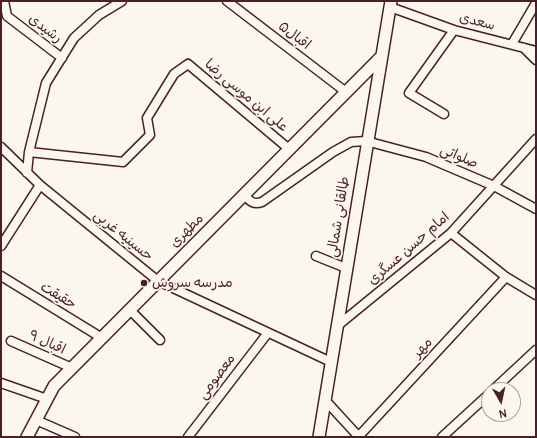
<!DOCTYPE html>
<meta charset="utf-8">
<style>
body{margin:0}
#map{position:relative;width:537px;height:438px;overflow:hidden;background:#fbf7ec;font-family:Pangolin,sans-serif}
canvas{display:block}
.frame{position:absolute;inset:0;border:2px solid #4a1f2b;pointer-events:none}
.north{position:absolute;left:481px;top:382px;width:40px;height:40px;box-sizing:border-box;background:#fbf7ec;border:1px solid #b4a19f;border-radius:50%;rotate:171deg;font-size:11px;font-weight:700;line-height:16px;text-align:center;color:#4a1f2b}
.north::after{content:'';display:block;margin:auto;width:14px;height:18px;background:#4a1f2b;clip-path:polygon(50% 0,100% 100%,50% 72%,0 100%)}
</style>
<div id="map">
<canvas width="537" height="438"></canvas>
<div class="frame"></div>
<div class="north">N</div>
</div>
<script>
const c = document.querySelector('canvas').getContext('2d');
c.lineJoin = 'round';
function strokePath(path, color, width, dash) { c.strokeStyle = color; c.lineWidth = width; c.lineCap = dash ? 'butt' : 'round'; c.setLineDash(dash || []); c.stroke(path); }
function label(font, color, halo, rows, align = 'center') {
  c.font = font + ' Pangolin,"Playpen Sans Arabic",sans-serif'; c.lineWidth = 3.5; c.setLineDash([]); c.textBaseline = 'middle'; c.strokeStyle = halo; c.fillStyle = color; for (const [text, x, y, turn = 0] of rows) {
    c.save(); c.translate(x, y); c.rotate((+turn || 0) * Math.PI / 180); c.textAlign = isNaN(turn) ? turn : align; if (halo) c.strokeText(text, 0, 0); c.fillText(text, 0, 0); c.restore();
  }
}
const minor = new Path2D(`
 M4 1 7 16 62 58
 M227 1 346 92
 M390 7 454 30 536 51
 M512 44 536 3
 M524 48 536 60
 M444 114 409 93 454 30
 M1 147 40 185 158 281 331 362
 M29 152 123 162 150 135 147 118 174 74 188 64 289 149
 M27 173 29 152 46 83 74 38 99 15 122 1
 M244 195C250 201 253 205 262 202L333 152 351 142 366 141 426 157 494 186 536 209
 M451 233 506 277 536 295
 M1 246 40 185
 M316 256 346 268
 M1 276 102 338
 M130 310 160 340
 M336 327 451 233 536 139
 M11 341 72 368
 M1 383 47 399
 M493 390 536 350
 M325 400 359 437
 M36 420 75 437
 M359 436 506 277
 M188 437 267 334
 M442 437 489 394`);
const tertiary = new Path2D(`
 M27 437 54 386 382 56
 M319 437 391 1`);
strokePath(minor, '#4a1f2b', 11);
strokePath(tertiary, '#4a1f2b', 14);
strokePath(minor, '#fbf7ec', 8);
strokePath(tertiary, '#fbf7ec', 11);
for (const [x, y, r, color] of [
 [144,283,4,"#4a1f2b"]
]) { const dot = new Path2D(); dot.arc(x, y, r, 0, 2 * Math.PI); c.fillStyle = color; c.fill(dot); strokePath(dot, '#fbf7ec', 1.5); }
label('14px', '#4a1f2b', '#fbf7ec', [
 ["سعدی",477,22,14],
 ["رشیدی",45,29,37],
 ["اقبال۵",294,36,37],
 ["علی ابن موسی رضا",246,96,40],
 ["صلواتی",459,157,23],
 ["طالقانی شمالی",339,217,-81],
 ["مطهری",187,231,-45],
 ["حسینیه غربی",123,236,39],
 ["امام حسن عسگری",409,249,-41],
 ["حقیقت",58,296,31],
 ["اقبال ۹",47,343,24],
 ["مهر",423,348,-47],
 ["معصومی",217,377,-53]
]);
label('14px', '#4a1f2b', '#fbf7ec', [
 ["مدرسه سروش",152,283]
], 'left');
</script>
